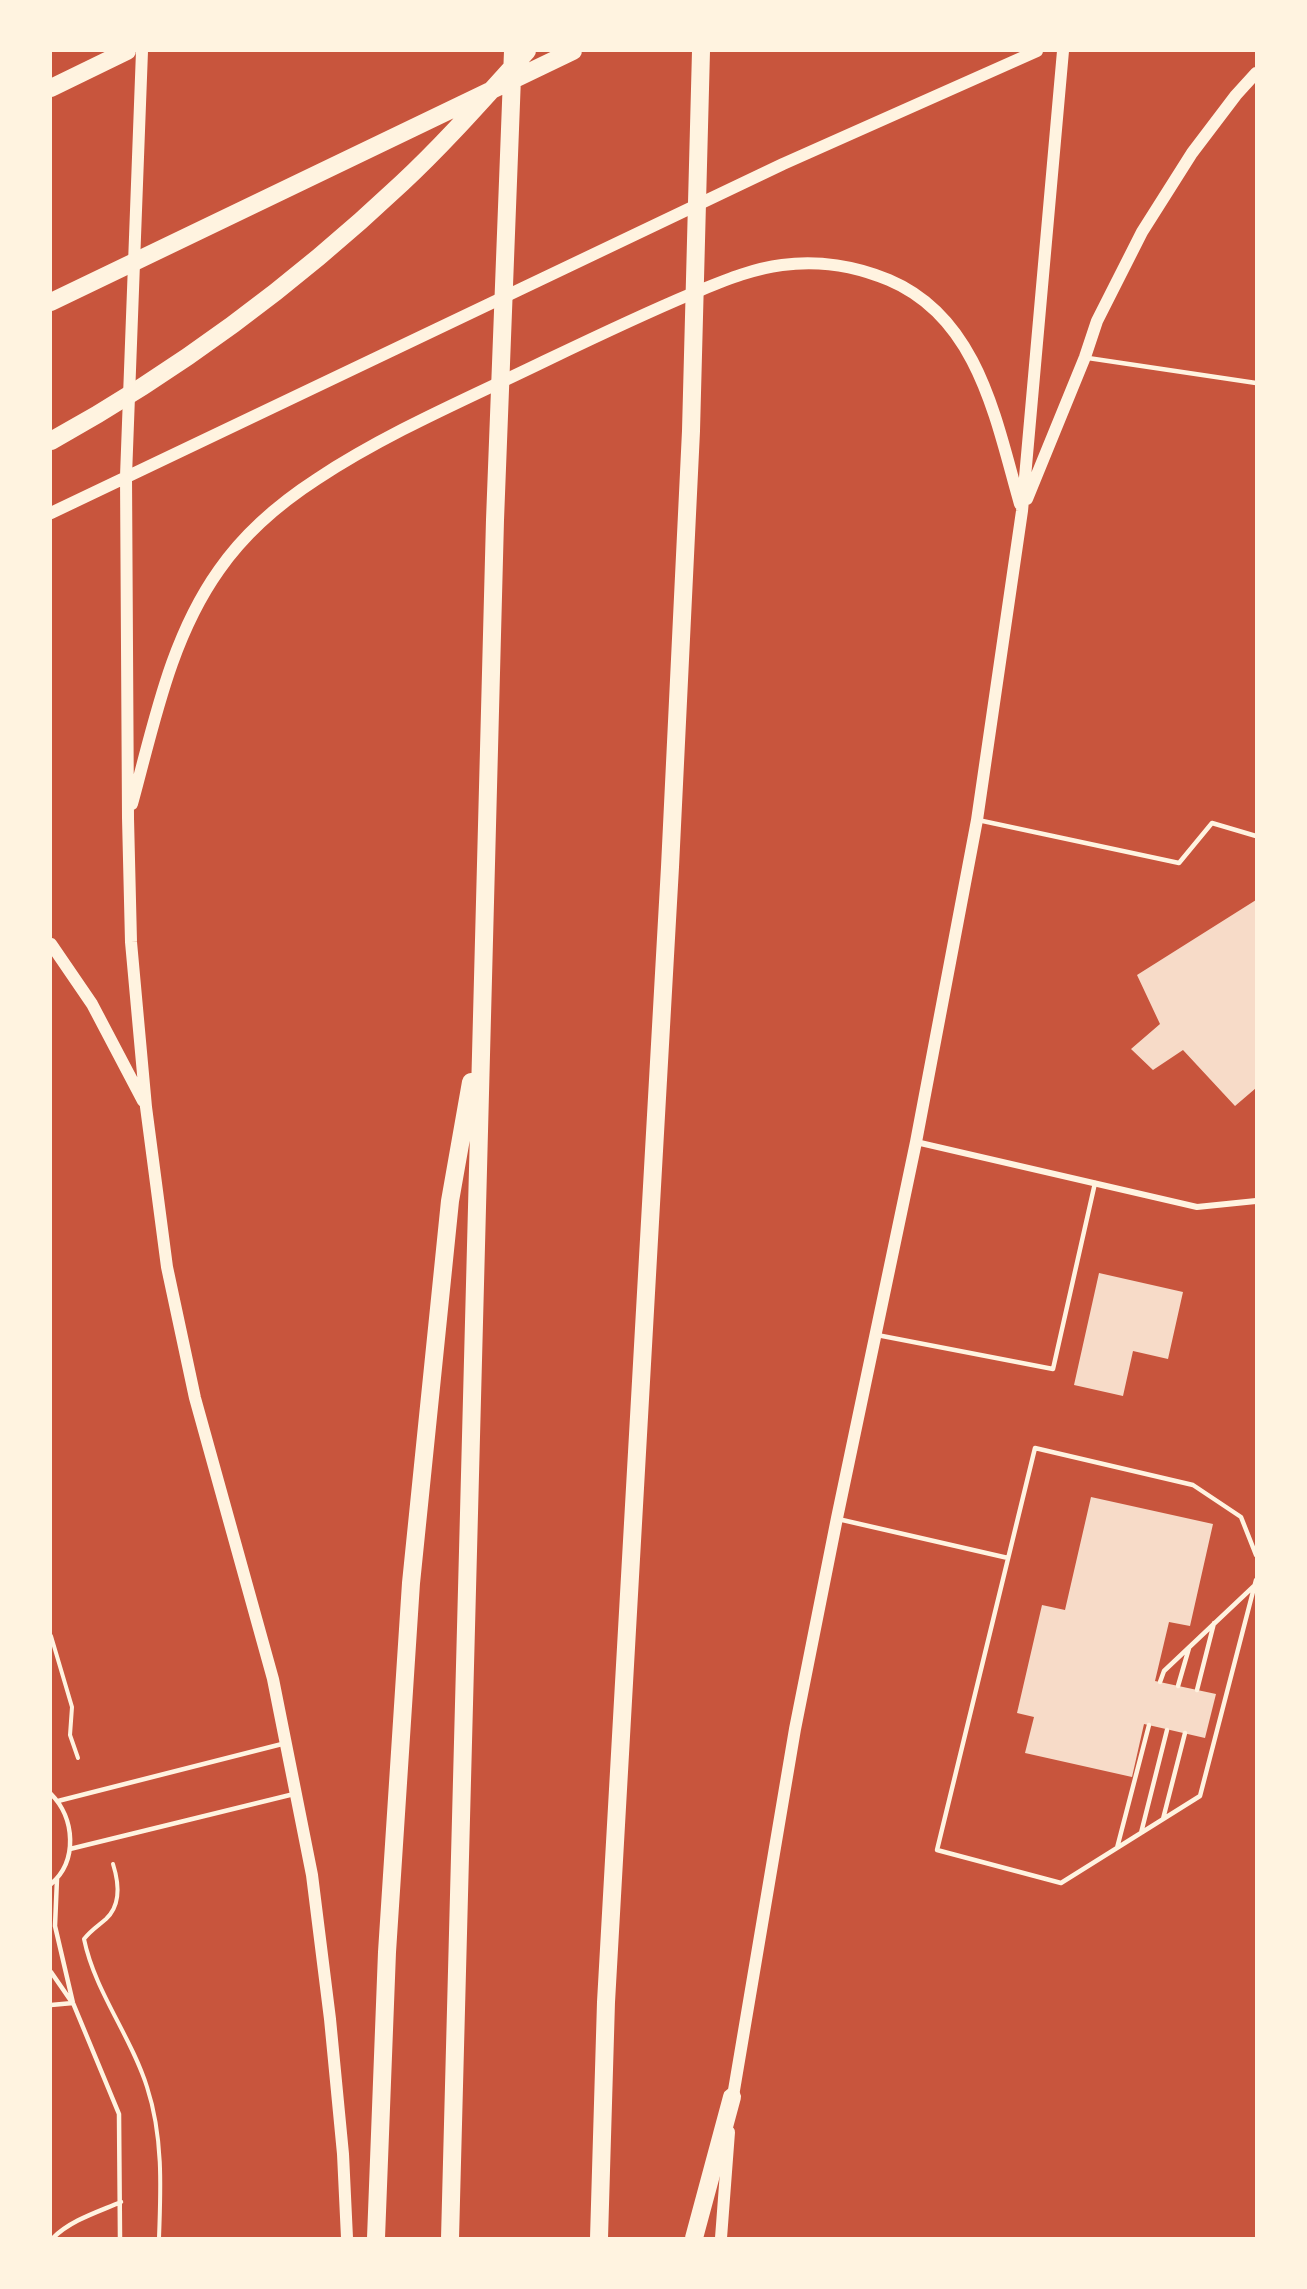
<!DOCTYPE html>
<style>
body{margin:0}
#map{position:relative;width:1307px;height:2289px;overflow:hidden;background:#c8553d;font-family:Ubuntu,sans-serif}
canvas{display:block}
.frame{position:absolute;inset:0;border:52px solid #fff3e0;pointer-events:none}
</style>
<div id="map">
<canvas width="1307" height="2289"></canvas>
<div class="frame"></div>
</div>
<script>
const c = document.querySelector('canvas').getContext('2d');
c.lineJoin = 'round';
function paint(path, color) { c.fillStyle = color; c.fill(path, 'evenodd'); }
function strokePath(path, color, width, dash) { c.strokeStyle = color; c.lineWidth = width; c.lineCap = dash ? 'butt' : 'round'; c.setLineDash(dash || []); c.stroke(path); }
paint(new Path2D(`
 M1256 900V1088L1235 1106 1183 1050 1153 1070 1131 1049 1160 1024 1137 975Z
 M1099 1273 1183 1292 1168 1359 1133 1351 1123 1396 1074 1385Z
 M1091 1497 1213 1524 1190 1626 1169 1622 1155 1681 1216 1694 1205 1738 1144 1724 1132 1777 1025 1753 1034 1717 1017 1713 1042 1605 1065 1610Z`), '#f7dbc8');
strokePath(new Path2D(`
 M51 1636 72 1707 70 1735 78 1758
 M113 1864C119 1883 121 1905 106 1919 98 1926 91 1930 84 1939 95 1992 131 2036 147 2087 163 2136 161 2187 159 2238`), '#fff3e0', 4);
strokePath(new Path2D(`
 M1088 358 1256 383
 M978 820 1179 863 1212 823 1256 836
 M877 1335 1053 1369 1095 1183
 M838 1519 1008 1558
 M1256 1555 1241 1517 1193 1485 1035 1448 937 1850 1061 1883 1200 1796 1256 1580
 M1160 1682 1164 1671 1254 1586
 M1178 1686 1189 1648
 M1197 1690 1214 1623
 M51 1794C75 1818 78 1861 51 1884
 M58 1801 286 1743
 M1163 1819 1185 1733
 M1141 1833 1167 1730
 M1117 1848 1149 1725
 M70 1849 294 1794
 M57 1879 55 1926 73 2003 119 2114 120 2238
 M51 1972 71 2001
 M51 2005 73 2003
 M53 2238C71 2220 98 2212 121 2202`), '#fff3e0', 4.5);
strokePath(new Path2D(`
 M916 1142 1197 1207 1256 1201`), '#fff3e0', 6);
strokePath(new Path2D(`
 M142 51 126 476 128 818 131 942 146 1107 167 1267 195 1398 273 1679 312 1875 330 2019 343 2154 347 2238
 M1027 499 1085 357 1097 321 1142 232 1192 153 1236 95 1256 73
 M51 513 783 164 1037 51
 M132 804C154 724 170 639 219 570 244 534 280 503 317 479 388 432 469 398 545 361 593 338 641 315 691 294 721 282 750 269 782 265 818 260 856 266 889 280 979 318 996 421 1020 504
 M51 944 92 1004 143 1101
 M732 2102 795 1729 837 1518 916 1142 977 820 1022 511 1063 51
 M721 2238 729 2132`), '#fff3e0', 12);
strokePath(new Path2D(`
 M51 88 127 51
 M51 302 573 51
 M51 441C178 371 296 283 402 183 446 142 486 96 527 51
 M376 2238 387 1952 411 1583 450 1201 471 1082
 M450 2238 495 520 513 51
 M599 2238 606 2002 670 867 691 431 701 51
 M694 2238 732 2097`), '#fff3e0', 18);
</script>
